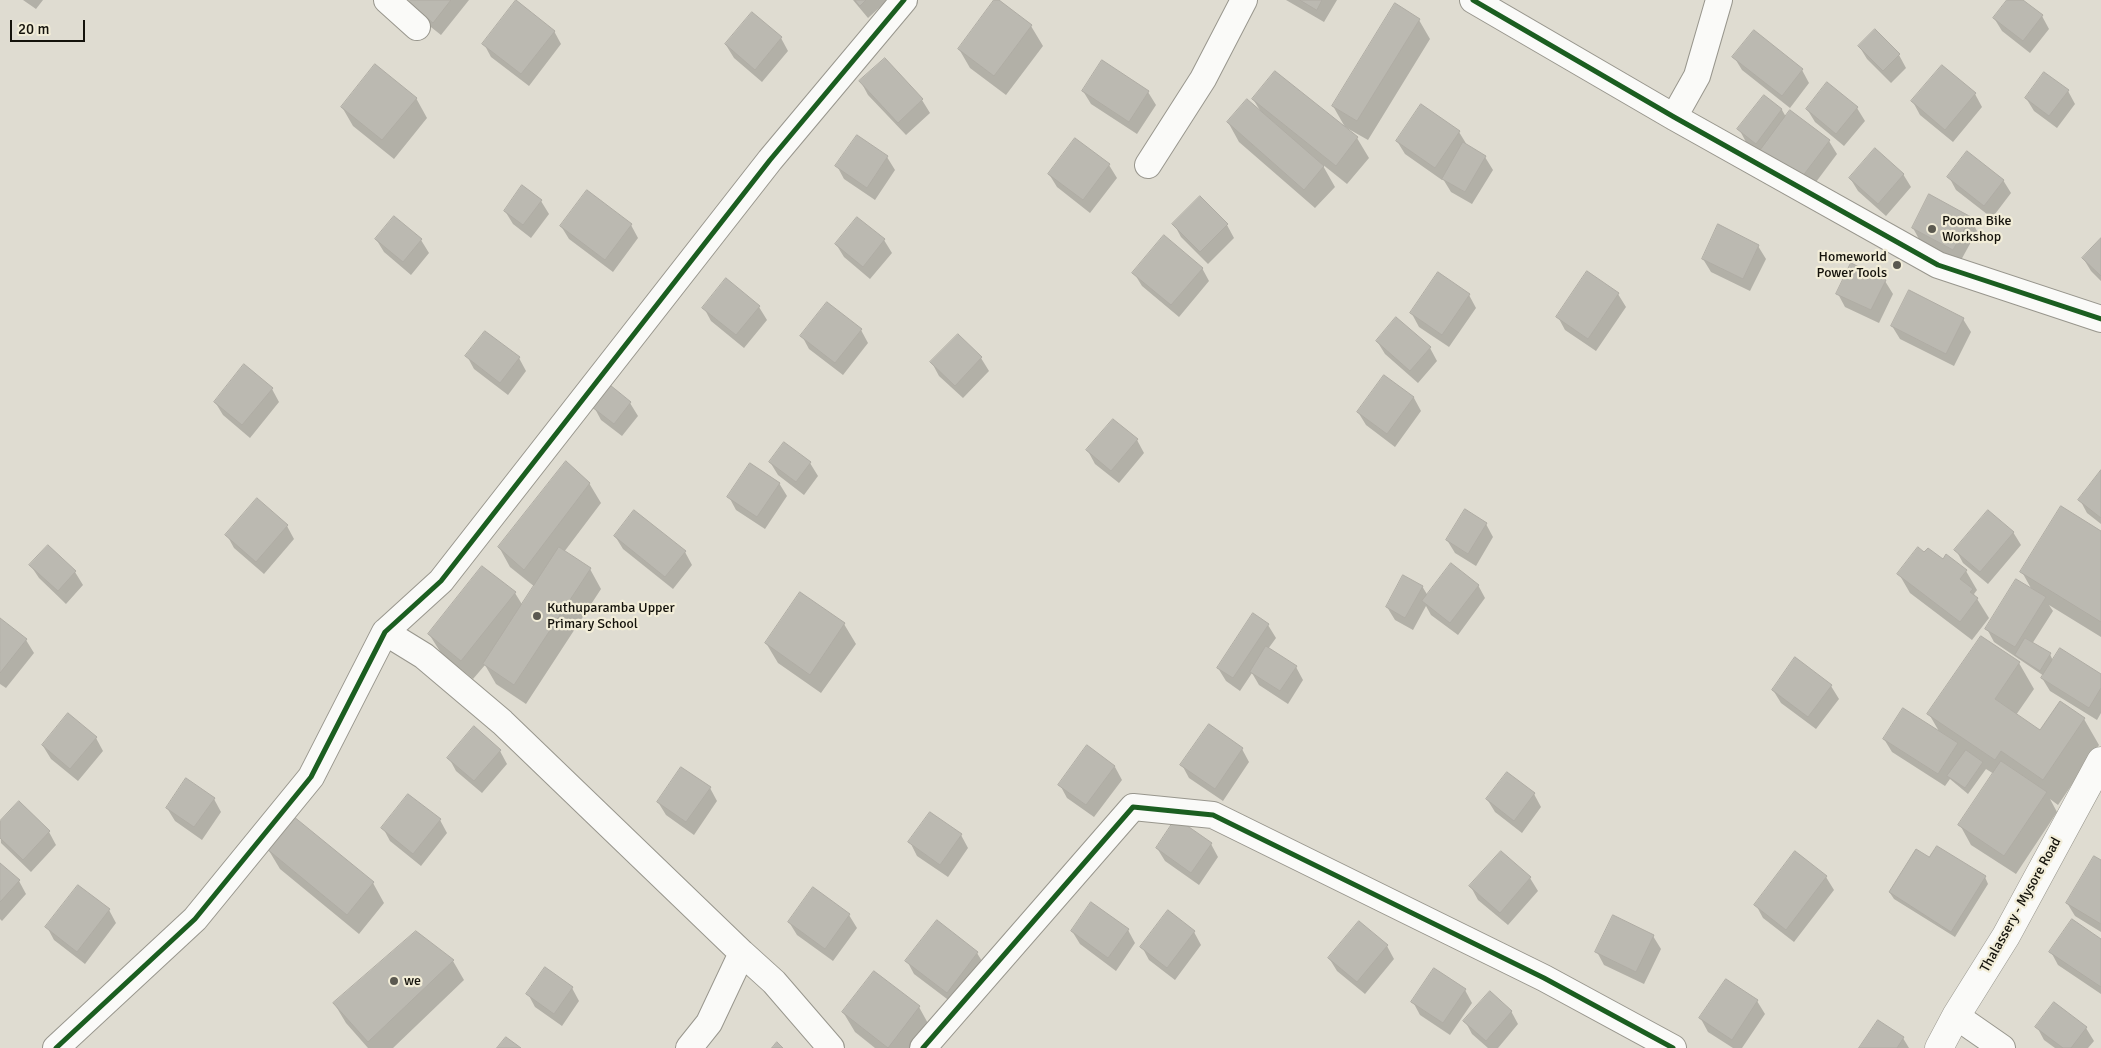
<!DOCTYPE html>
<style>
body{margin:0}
#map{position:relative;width:2101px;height:1048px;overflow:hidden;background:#dfdcd1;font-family:Signika,sans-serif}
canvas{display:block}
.scale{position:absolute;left:10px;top:20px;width:75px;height:22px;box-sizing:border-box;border:2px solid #14120b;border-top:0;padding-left:6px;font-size:15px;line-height:18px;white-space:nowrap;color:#14120b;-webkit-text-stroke:4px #f2edd8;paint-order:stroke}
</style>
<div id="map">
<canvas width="2101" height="1048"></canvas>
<div class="scale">20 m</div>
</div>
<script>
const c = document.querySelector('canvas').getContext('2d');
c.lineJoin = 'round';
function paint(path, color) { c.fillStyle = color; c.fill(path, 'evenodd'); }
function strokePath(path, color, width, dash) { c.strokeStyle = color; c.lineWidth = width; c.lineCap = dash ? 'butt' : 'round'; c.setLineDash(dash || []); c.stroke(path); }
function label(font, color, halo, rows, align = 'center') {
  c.font = font + ' Signika,sans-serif'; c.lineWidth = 4.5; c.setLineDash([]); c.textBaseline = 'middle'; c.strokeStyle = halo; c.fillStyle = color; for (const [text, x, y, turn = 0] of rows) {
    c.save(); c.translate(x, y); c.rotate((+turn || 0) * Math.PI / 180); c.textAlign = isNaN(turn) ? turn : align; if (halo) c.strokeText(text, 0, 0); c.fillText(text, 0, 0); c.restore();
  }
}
paint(new Path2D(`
 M23 0H43L36 9Z
 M411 0H469L441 35 417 16Z
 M853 0H888L868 18Z
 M996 0 1031 26 1043 46 1006 95 970 68 959 49Z
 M1286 0H1337L1324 22Z
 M2008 0H2021L2042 16 2049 29 2030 53 2002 31 1994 18Z
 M1419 20 1430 39 1368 140 1345 127 1333 106Z
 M554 31 561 44 529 86 491 57 484 44Z
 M781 38 788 51 762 82 734 58 726 45Z
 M1859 46 1899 55 1906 68 1891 83 1867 59Z
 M1734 57 1802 70 1809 83 1790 108 1742 70Z
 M885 60 922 100 930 113 906 135 868 95 861 82Z
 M1102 62 1148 92 1156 105 1137 134 1091 104 1083 91Z
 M1275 72 1357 138 1369 158 1347 184 1322 164 1335 187 1315 208 1239 142 1228 122 1261 112 1253 99Z
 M1827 83 1857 108 1865 121 1844 146 1815 122 1807 109Z
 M2068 91 2075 104 2057 128 2034 111 2026 98Z
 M1975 94 1982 107 1953 142 1920 115 1913 102Z
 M1764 97 1782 110 1786 117 1829 141 1837 154 1807 194 1746 142 1739 129Z
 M416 98 427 118 394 159 353 126 342 107Z
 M1459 132 1467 145 1485 157 1493 170 1472 204 1451 192 1443 179 1442 180 1405 154 1397 141Z
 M857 136 887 157 895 170 875 200 844 179 837 166Z
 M1109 165 1117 178 1090 213 1057 187 1049 174Z
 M1903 174 1911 187 1886 216 1858 191 1850 178Z
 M1949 177 2003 180 2011 193 1992 218 1956 190Z
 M541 201 549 214 531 238 513 224 505 211Z
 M394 217 421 240 429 253 411 275 384 252 376 239Z
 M1970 218 1977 231 1960 262 1920 241 1913 228Z
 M1174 224 1227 225 1234 238 1208 264 1181 237Z
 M631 225 638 238 613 272 569 239 561 226Z
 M2101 239V281L2091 271 2083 258Z
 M884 240 892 253 870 279 844 257 836 244Z
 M1758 246 1766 259 1750 291 1711 272 1703 259Z
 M1202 268 1209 281 1179 317 1142 286 1134 273Z
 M1885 281 1893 294 1879 323 1845 307 1838 294Z
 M1618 294 1626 307 1596 351 1565 330 1558 317Z
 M1469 295 1476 308 1449 347 1419 327 1412 314Z
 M759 307 767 320 744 348 711 321 704 308Z
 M1963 319 1971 332 1954 366 1900 339 1892 326Z
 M861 330 868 343 843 375 809 349 802 336Z
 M485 332 519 358 526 371 508 395 474 369 467 356Z
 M958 335 981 358 989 371 963 398 939 376 932 363Z
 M1377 341 1430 348 1437 361 1418 383 1385 354Z
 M1384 377 1414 398 1421 411 1395 447 1366 425 1358 412Z
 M272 389 279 402 250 438 223 415 215 402Z
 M630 403 638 416 622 436 601 420 594 407Z
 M1137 440 1144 453 1119 483 1095 464 1088 451Z
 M784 443 810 463 818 476 804 495 778 475 770 462Z
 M2101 472V524L2087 513 2080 500Z
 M589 483 601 503 564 552 590 569 601 589 526 704 496 684 485 665 473 679 441 653 429 634 482 567 515 593 523 606 535 587 510 567 499 547Z
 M779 483 787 496 765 529 736 510 729 497Z
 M1486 524 1493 537 1476 566 1455 553 1447 540Z
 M287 526 294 539 264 574 234 548 227 535Z
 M2013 532 2021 545 1988 584 1963 563 1956 550Z
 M2101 532V637L2049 605 2053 611 2032 644 2050 654 2053 661 2101 675V713L2097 720 2050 691 2042 678 2044 676 1994 642 1987 629 2032 590 2022 572Z
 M615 536 685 552 692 565 673 589 623 549Z
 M48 547 75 572 83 585 66 604 39 578 31 566Z
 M1924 554 1966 571 1977 590 1974 594 1989 618 1972 640 1910 593 1899 574Z
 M1478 585 1485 598 1458 635 1431 615 1426 606 1413 630 1395 620 1387 607 1422 586 1428 596Z
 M801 594 844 624 856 644 821 693 778 663 766 643Z
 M0 619 26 640 34 653 6 688 0 684Z
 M1268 625 1276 638 1268 649 1296 667 1303 680 1288 704 1259 685 1252 673 1240 691 1226 681 1218 668Z
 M2019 663 2034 689 2016 715 2040 732 2060 703 2084 719 2099 745 2058 805 2050 799 2057 812 2016 874 1971 845 1960 825 1994 774 1986 769 1968 794 1950 779 1945 786 1892 752 1884 739 1940 733 1929 714Z
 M1831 686 1839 699 1816 729 1781 703 1773 690Z
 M96 738 103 751 78 781 51 759 43 746Z
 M1242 749 1249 762 1223 801 1189 778 1182 765Z
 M500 751 507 764 482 793 456 771 449 758Z
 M1115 767 1122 780 1094 817 1067 798 1060 785Z
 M710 788 717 801 694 835 666 815 658 802Z
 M1534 794 1541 807 1522 833 1495 812 1487 799Z
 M214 799 221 812 202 840 175 821 167 808Z
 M294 818 373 883 384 903 359 934 280 869 268 849Z
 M440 820 447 833 421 866 390 841 383 828Z
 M0 823 49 832 56 845 31 872 1 843Z
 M961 835 968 848 948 877 917 856 910 842Z
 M1211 844 1218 857 1199 885 1165 861 1157 848Z
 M1501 852 1530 878 1538 891 1508 925 1478 900 1471 887Z
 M1930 859 1985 877 1988 884 1955 937 1894 899 1890 893Z
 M2101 861V932L2075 916 2067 903Z
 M0 864 19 881 26 894 2 921 0 919Z
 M1826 877 1834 890 1794 942 1763 918 1756 905Z
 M109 910 116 923 85 964 54 940 47 927Z
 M849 915 857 928 833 961 797 935 789 922Z
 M937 922 977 953 985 966 955 1005 914 974 907 961Z
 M1128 930 1135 943 1116 971 1080 944 1072 931Z
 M1194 932 1201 945 1175 980 1149 960 1142 947Z
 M1653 936 1661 949 1644 984 1604 965 1597 952Z
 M2101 940V994L2058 965 2051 952Z
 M1387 946 1394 959 1365 994 1337 971 1329 958Z
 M453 961 464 980 393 1048H368L346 1023 334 1003Z
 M1726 980 1757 1001 1765 1014 1742 1048H1733L1708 1032 1701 1019Z
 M572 988 579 1001 562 1026 535 1007 528 994Z
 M1465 990 1472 1003 1450 1035 1420 1015 1413 1002Z
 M919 1007 930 1027 914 1048H875L855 1032 843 1012Z
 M1511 1011 1518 1024 1498 1048H1488L1472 1034 1465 1021Z
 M2037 1027 2086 1028 2094 1041 2088 1048H2055L2044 1040Z
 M1903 1038 1909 1048H1860Z`), '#0003');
const building = new Path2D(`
 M410 0H451L433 23 408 2Z
 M516 0 555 31 521 74 482 44Z
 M855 0H866L860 6Z
 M994 0H999L1032 25 994 76 958 49Z
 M1300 0H1322L1317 10Z
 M2007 0H2023L2043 15 2023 41 1993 18Z
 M1395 3 1420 19 1357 121 1332 106Z
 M752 12 782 37 755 70 725 44Z
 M1875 29 1900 54 1883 71 1858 46Z
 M1754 30 1803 69 1782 96 1732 57Z
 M885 58 923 99 898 123 859 81Z
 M1102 60 1149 91 1129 122 1082 91Z
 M375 64 417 98 382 140 341 107Z
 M1942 65 1976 93 1945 130 1911 101Z
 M1275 71 1358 137 1336 166 1252 99Z
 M2044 72 2069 90 2049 116 2025 98Z
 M1827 82 1858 107 1836 134 1806 109Z
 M1764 95 1782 109 1756 144 1737 129Z
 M1247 99 1324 166 1304 190 1227 122Z
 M1421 104 1460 131 1435 168 1396 141Z
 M1790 110 1830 140 1799 181 1759 152Z
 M857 135 888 156 867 188 835 166Z
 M1075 138 1110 164 1083 200 1048 174Z
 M1463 142 1486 156 1465 192 1442 179Z
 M1875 148 1904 174 1878 204 1849 178Z
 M1967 151 2004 180 1984 206 1947 177Z
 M522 185 542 200 523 225 504 211Z
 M587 190 632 224 605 260 560 226Z
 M1929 194 1971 217 1953 250 1912 228Z
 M1200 196 1228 224 1200 252 1172 224Z
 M394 216 422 239 403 262 375 239Z
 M857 217 885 239 863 267 835 244Z
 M1718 224 1759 245 1743 279 1702 259Z
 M1164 235 1203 268 1171 305 1132 273Z
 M2101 238V276L2082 258Z
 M1851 263 1886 280 1871 310 1836 294Z
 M1587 271 1619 293 1588 339 1556 317Z
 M1438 272 1470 294 1442 335 1410 313Z
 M726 278 760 306 736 335 702 308Z
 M1909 290 1964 318 1946 354 1891 326Z
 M827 302 862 329 835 363 800 336Z
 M1396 317 1431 347 1410 371 1376 341Z
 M485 331 520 357 500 383 465 356Z
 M958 334 982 357 955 386 930 362Z
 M244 364 273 388 242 425 214 402Z
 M1384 375 1414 397 1387 434 1357 412Z
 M610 385 631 402 614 424 592 407Z
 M1113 419 1138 439 1111 471 1086 450Z
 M784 442 811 462 796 482 769 462Z
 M566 461 590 483 524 570 498 547Z
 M750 463 780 483 757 517 727 497Z
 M2101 470V518L2078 500Z
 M257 498 288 525 256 562 225 535Z
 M2061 506 2101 531V622L2020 572Z
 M1465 509 1487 523 1468 554 1446 540Z
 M634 510 686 551 665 577 614 536Z
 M1988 510 2014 532 1980 572 1954 550Z
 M48 545 76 571 58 591 29 565Z
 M559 547 591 568 514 685 483 664Z
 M1918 547 1924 552 1928 548 1943 559 1946 554 1967 570 1960 579 1973 589 1970 592 1978 598 1960 622 1897 574Z
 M1451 563 1479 585 1450 623 1422 601Z
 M482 566 516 592 461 661 428 634Z
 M1403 575 1423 586 1405 618 1386 607Z
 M2016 579 2046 597 2015 647 1985 629Z
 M800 592 845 623 810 675 765 643Z
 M1253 613 1269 624 1233 678 1217 668Z
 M0 618 27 639 0 673Z
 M1981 636 2020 662 1995 699 2040 730 2060 701 2085 718 2043 780 2001 751 1995 760 1927 714Z
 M2025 638 2051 653 2040 671 2015 655Z
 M1266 646 1297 666 1280 691 1250 672Z
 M2060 648 2101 674V688L2089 708 2041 678Z
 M1795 657 1832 685 1808 717 1772 690Z
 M1903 708 1958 743 1938 774 1883 739Z
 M68 713 97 737 70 769 42 745Z
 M1209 724 1243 748 1215 789 1180 765Z
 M474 726 501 750 474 781 447 758Z
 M1087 745 1115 766 1086 805 1058 785Z
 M1966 750 1983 762 1965 788 1947 776Z
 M2001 761 2047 792 2004 856 1958 825Z
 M681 767 711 787 686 822 657 802Z
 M1507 772 1535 793 1514 821 1486 799Z
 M186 778 215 798 194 827 166 808Z
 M408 794 441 819 413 854 381 828Z
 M19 801 50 831 23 860 0 838V821Z
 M930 812 962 834 940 865 908 842Z
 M293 816 374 882 347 915 267 849Z
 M1176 818 1212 843 1191 873 1156 848Z
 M1937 846 1986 876 1951 932 1889 892 1916 849 1929 857Z
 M1501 851 1531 877 1500 913 1469 886Z
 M1795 851 1827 876 1786 930 1754 905Z
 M2094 856 2101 860V924L2066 903Z
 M0 863 20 880 0 902Z
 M78 885 110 909 77 952 45 927Z
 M813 887 850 914 825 949 788 922Z
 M1091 902 1129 929 1108 958 1071 931Z
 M1168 910 1195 931 1167 968 1140 947Z
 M1613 915 1654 935 1636 972 1595 952Z
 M2072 919 2101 939V987L2049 952Z
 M937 920 978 952 947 993 905 961Z
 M1359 921 1388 945 1357 982 1328 958Z
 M416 931 454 960 368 1042 333 1003Z
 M545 967 573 987 554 1014 526 994Z
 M1434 968 1466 989 1443 1023 1411 1002Z
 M874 971 920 1006 888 1048 842 1012Z
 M1726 979 1758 1000 1732 1040 1699 1018Z
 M1490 991 1512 1011 1486 1041 1463 1021Z
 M2054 1002 2087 1027 2071 1048H2063L2035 1027Z
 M1878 1020 1904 1037 1897 1048H1859Z
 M506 1037 521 1048H497Z
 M777 1042 783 1048H772Z`);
paint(building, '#bbb9b1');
strokePath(building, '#afaca4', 1);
const street = new Path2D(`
 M387 0 417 27
 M1473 0 1674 117 1938 265 2101 319
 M1674 117 1697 76 1719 0
 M1148 165 1203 79 1244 0
 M385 632 424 656 502 722 742 953
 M1956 1016 2002 1048
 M56 1048 195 919 311 777 385 632 441 581 770 160 904 0
 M689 1048 709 1023 742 953 774 982 831 1048
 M923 1048 1133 807 1213 815 1544 978 1673 1048`);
const primary = new Path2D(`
 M1939 1048 1956 1016 2006 936 2101 761`);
strokePath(street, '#98968d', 28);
strokePath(primary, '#98968d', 29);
strokePath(street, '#fafaf8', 26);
strokePath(primary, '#fafaf8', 28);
strokePath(new Path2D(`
 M1473 0 1674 117 1938 265 2101 319
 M56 1048 195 919 311 777 385 632 441 581 770 160 904 0
 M923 1048 1133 807 1213 815 1544 978 1673 1048`), '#1b5e20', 5);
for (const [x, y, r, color] of [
 [1932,229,5,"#5b5950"],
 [1897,265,5,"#5b5950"],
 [537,616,5,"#5b5950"],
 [394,981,5,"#5b5950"]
]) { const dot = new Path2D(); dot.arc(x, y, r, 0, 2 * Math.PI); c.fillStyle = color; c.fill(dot); strokePath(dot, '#f2edd8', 2); }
label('14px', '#14120b', '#f2edd8', [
 ["Pooma Bike",1942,221],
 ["Workshop",1942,237],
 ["Homeworld",1887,257,"right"],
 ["Power Tools",1887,273,"right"],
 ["Kuthuparamba Upper",547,608],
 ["Primary School",547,624],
 ["we",404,981]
], 'left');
label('14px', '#14120b', '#f2edd8', [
 ["Thalassery - Mysore Road",2021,905,-61]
]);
</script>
